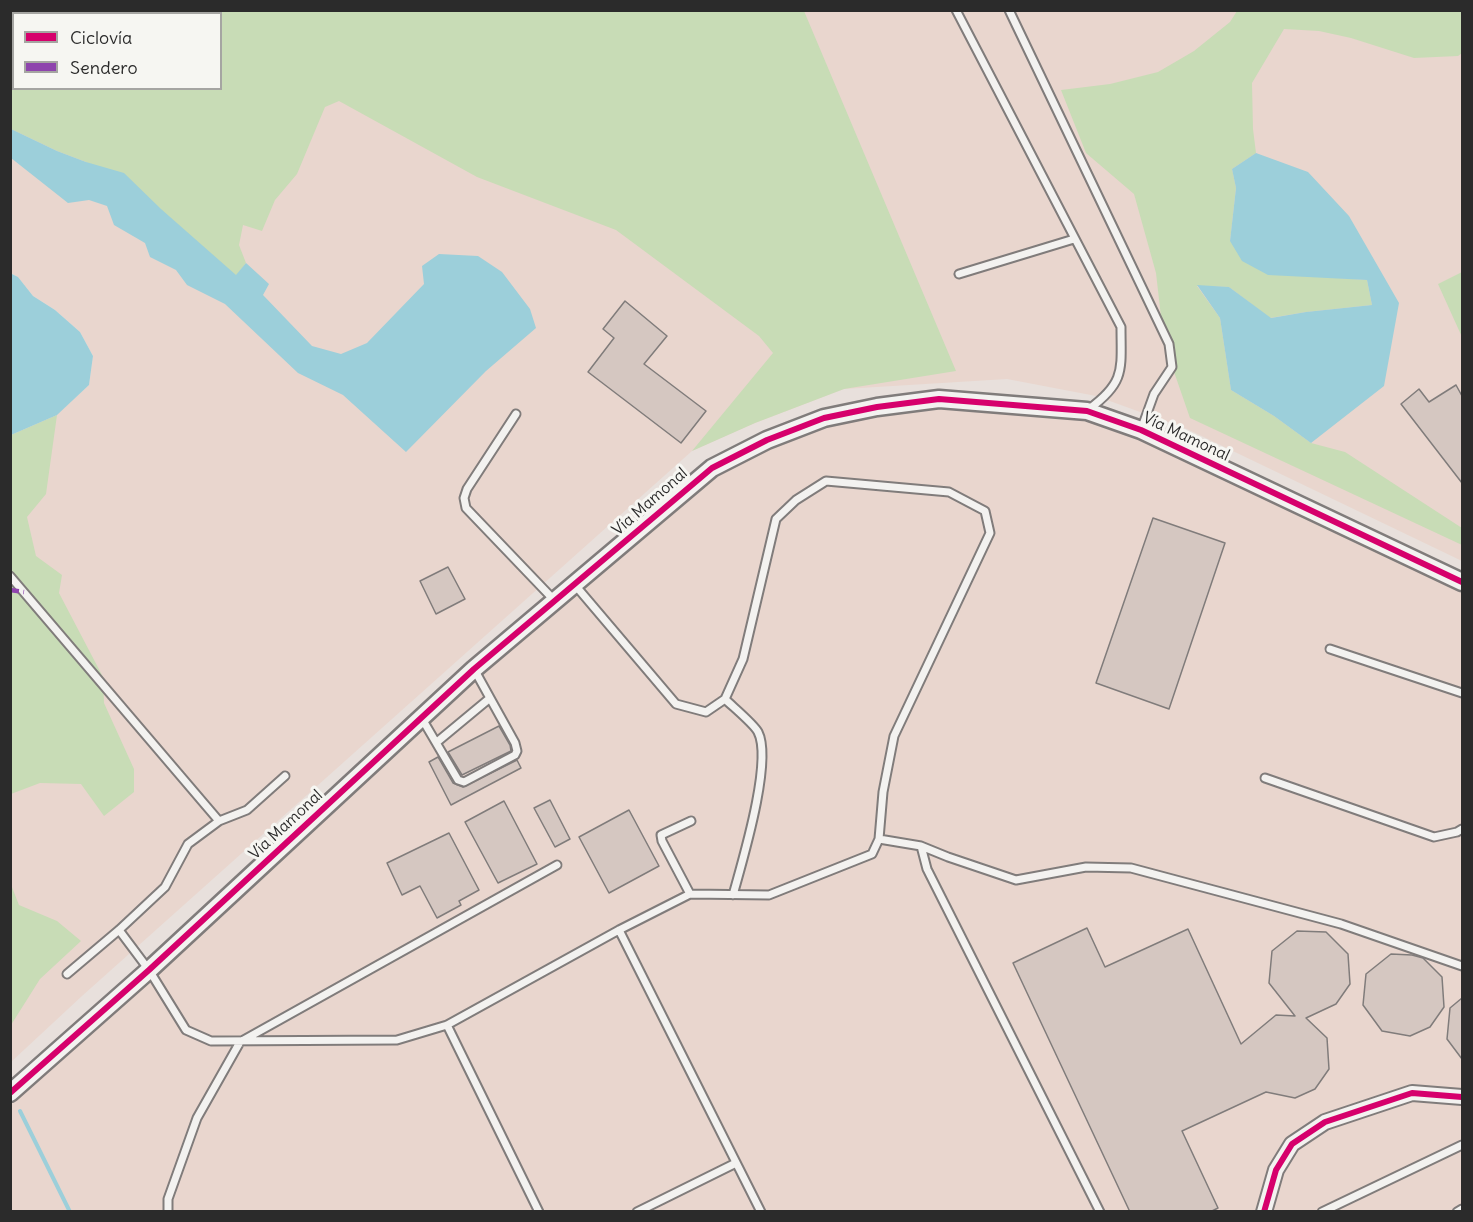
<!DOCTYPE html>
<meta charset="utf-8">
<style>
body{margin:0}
#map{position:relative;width:1473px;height:1222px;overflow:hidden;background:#e8e0dc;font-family:Delius,sans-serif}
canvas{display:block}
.frame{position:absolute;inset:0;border:12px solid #2b2b2b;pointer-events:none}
.legend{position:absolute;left:12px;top:12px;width:210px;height:78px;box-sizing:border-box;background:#f6f6f2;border:2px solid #a5a5a2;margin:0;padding:8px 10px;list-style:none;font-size:18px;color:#2b2b2b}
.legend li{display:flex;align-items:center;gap:12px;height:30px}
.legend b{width:30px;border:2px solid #a5a5a2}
</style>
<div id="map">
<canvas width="1473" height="1222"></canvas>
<div class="frame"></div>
<ul class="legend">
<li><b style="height:8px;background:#d6006c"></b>Ciclovía</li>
<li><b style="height:8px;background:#8e44ad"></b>Sendero</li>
</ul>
</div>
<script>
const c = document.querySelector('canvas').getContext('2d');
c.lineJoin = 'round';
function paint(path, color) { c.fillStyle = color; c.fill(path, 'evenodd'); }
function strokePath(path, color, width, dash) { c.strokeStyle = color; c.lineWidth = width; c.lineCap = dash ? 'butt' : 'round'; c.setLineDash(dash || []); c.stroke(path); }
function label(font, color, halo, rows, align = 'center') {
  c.font = font + ' Delius,sans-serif'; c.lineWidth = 6; c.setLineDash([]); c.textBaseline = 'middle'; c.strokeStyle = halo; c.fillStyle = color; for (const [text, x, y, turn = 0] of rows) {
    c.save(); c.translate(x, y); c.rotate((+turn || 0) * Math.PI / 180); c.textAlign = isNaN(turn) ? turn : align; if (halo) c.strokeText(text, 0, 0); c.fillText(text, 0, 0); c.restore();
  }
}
paint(new Path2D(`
 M11 11H1462V561L1187 429 1096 396 1007 379 844 389 755 423 692 451 82 996 11 1062V435L56 415 89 385 93 356 80 332 55 310 33 296 18 277 11 273ZM14 14H220V88H14Z
 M939 399 1087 411 1462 582V1211H11L10 1093 712 468 824 418Z`), '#e9d6ce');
paint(new Path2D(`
 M11 11H804L956 371 844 389 755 423 692 451 773 353 759 336 616 230 477 177 339 101 325 107 297 174 275 200 262 231 243 225 239 245 246 263 236 276 161 210 86 162 57 151 11 129ZM14 14H220V88H14Z
 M1237 11H1462V53L1458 56 1414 58 1351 38 1319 31 1284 29 1252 83 1253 129 1256 153 1232 169 1236 188 1230 241 1324 277 1367 280 1372 305 1306 312 1270 318 1229 287 1197 286 1220 318 1231 390 1274 416 1311 443 1345 452 1462 528V545L1190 418 1164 343 1156 273 1134 194 1086 153 1061 90 1110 84 1158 72 1194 51 1230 22Z
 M1462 272V337L1438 284Z
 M57 415 46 494 27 517 36 556 62 575 59 593 103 677 104 703 134 769V792L104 816 81 784 40 783 11 794V435Z
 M10 882 19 905 57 921 81 941 40 979 11 1025Z`), '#c8dcb6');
paint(new Path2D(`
 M11 129 57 151 86 162 124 173 161 209 236 275 246 263 269 284 263 295 312 346 341 354 367 343 424 284 422 266 439 254 478 256 502 272 530 309 536 328 486 371 406 452 343 395 298 373 225 304 187 285 176 270 150 257 145 243 114 225 107 206 89 200 68 203 11 158Z
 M1256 153 1308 172 1349 216 1399 303 1384 386 1311 443 1274 416 1231 390 1220 318 1197 285 1229 287 1271 318 1306 312 1372 305 1367 280 1268 275 1242 261 1230 241 1236 188 1232 169Z
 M10 273 18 277 33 296 55 310 80 332 93 356 89 385 57 415 11 435Z`), '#9ccfda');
strokePath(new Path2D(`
 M20 1111 70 1212`), '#9ccfda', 4);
const building = new Path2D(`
 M625 301 667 336 644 364 706 411 681 443 588 372 614 338 603 329Z
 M1456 385 1462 396V483L1401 404 1419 389 1429 402Z
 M1153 518 1225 543 1169 709 1096 683Z
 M448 567 465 599 436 614 420 581Z
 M499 726 510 745 511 751 462 775 448 752Z
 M438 757 453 783 463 787 517 760 521 768 451 805 429 762Z
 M550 800 570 839 555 847 534 808Z
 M504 801 537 864 498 883 465 822Z
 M629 810 659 866 609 893 579 837Z
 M449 833 479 890 459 901 461 905 437 918 420 886 402 895 387 863Z
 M1087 928 1105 967 1188 929 1241 1044 1276 1015 1295 1016 1269 983 1272 951 1297 931 1326 932 1348 954 1350 984 1336 1004 1306 1018 1327 1038 1329 1069 1315 1089 1295 1098 1266 1092 1182 1131 1218 1208 1210 1212H1130L1013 963Z
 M1391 954 1412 955 1423 958 1442 977 1444 1007 1430 1027 1410 1036 1382 1031 1363 1005 1366 974Z
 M1462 998V1059L1447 1039 1450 1008Z`);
paint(building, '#d5c7c1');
strokePath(building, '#807c7b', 1.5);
const service = new Path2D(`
 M956 10 1121 327C1121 369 1126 382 1089 409
 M1009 10 1169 344 1172 367 1154 394 1141 430
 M959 274 1074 239
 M516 414 467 489 464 498 466 508 555 601
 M10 576 219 821
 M575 585 676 704 706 712 725 699 743 659 776 519 796 500 826 481 949 492 985 511 990 533 894 736 883 792 879 839 921 846 948 857 1016 880 1086 867 1131 868 1341 924 1462 966
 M1330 649 1462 693
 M725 699C732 706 754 724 758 732 773 761 742 862 733 895
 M421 717 458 780 464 782 515 755 517 751 515 743 490 698
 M437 742 490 698 474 669
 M1265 778 1434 837 1457 832 1462 829
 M921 846 927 869 1100 1212
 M690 894 662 841 661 835 691 821
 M119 930 149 970 186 1030 211 1041 397 1040 447 1025 619 930 690 894 769 895 872 854 879 839
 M619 930 761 1212
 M67 974 119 930 165 887 188 844 219 821 247 810 285 776
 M447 1025 539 1212
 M168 1212V1199L197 1118 240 1042 557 865
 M637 1212 736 1163
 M1322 1212 1462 1145
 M1457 1212 1462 1209`);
const minor = new Path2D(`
 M1264 1212 1276 1170 1292 1144 1325 1122 1412 1093 1462 1097`);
const tertiary = new Path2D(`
 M10 1093 149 970 474 669 712 468 767 440 824 418 877 407 939 399 1087 411 1141 430 1462 582`);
strokePath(service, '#807c7b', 11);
strokePath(minor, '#807c7b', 18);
strokePath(tertiary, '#807c7b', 21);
strokePath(service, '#f3f2f0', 7);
strokePath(minor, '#f3f2f0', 14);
strokePath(tertiary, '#f3f2f0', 16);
strokePath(new Path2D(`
 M10 590 24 592`), '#8e44ad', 4.5, [9, 4.5]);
strokePath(new Path2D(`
 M10 1093 149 970 474 669 712 468 767 440 824 418 877 407 939 399 1087 411 1141 430 1462 582
 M1264 1212 1276 1170 1292 1144 1325 1122 1412 1093 1462 1097`), '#d6006c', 6);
label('16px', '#2b2b2b', '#f6f6f2', [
 ["Vía Mamonal",1186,437,25],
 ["Vía Mamonal",650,502,-41],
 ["Vía Mamonal",286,825,-43]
]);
</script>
